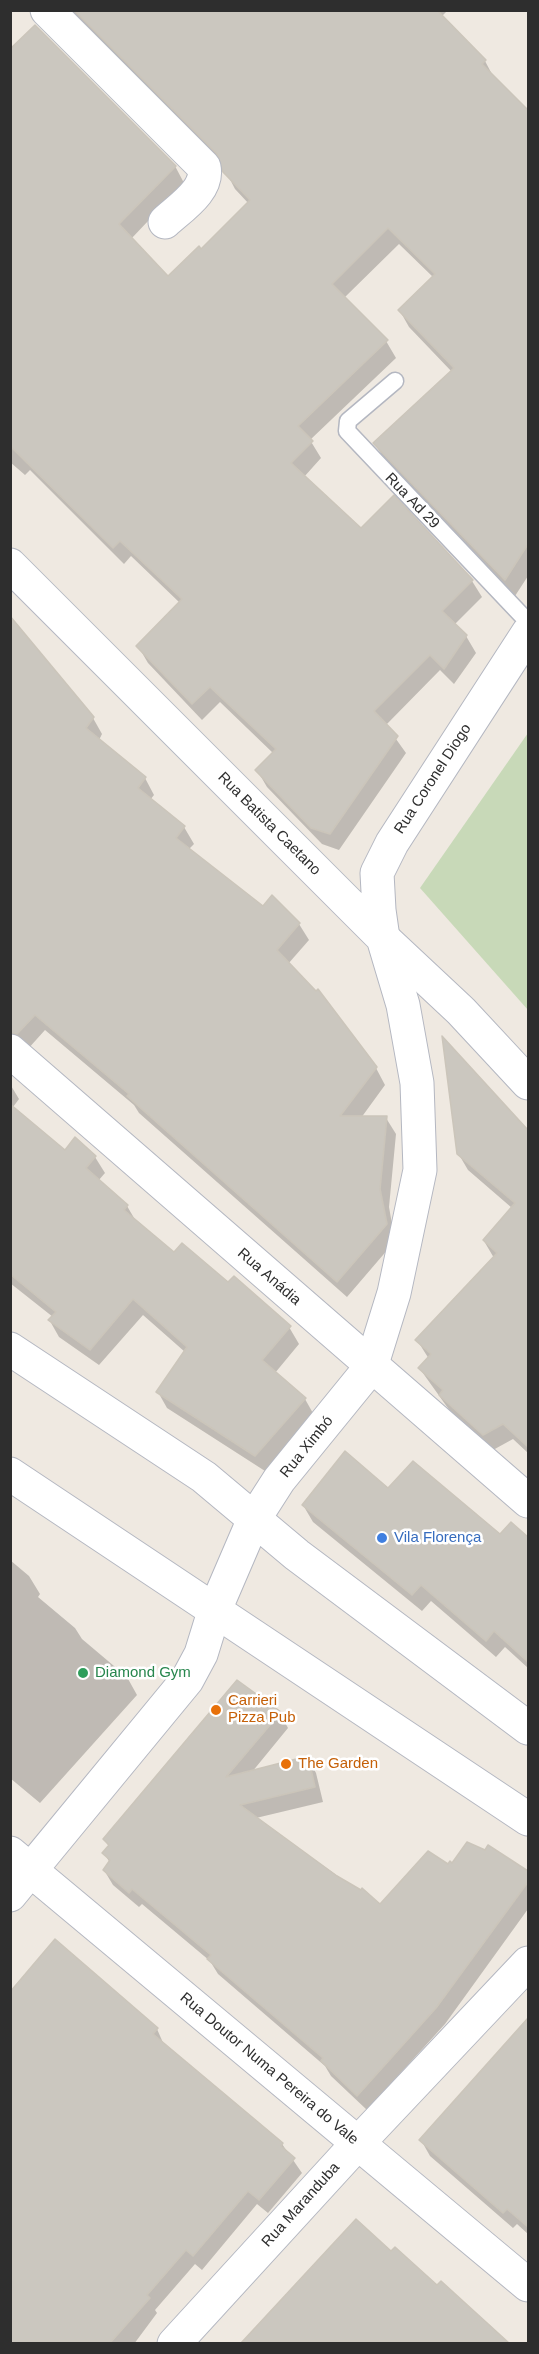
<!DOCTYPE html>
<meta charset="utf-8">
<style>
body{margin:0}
#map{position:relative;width:539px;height:2354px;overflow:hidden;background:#efe9e1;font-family:Arial,sans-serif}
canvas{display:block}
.frame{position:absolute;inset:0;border:12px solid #2e2e2e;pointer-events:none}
</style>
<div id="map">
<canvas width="539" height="2354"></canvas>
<div class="frame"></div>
</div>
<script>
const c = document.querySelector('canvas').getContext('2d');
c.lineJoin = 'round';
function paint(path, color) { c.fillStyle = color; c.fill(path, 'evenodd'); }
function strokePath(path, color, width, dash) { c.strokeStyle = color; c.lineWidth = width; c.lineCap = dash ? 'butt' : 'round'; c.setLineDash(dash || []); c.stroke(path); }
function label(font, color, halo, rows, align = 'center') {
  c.font = font + ' Arial,sans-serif'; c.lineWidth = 5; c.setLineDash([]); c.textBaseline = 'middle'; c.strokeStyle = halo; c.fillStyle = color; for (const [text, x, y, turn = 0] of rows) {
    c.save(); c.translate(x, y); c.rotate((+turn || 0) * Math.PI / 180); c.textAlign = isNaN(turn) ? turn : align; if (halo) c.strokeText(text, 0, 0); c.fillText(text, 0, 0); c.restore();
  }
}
paint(new Path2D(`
 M528 733V1010L420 888Z`), '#c8d9b8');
paint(new Path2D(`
 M64 10H448L441 17 485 61 494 78 528 112V576L515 596 385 460 375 444 452 372 409 327 400 311 434 278 399 244 344 298 386 341 396 358 310 440 321 458 304 477 361 530 472 581 482 597 454 625 466 636 476 653 454 684 440 670 386 725 406 753 339 850 322 844 267 787 257 770 274 754 220 702 202 720 148 663 138 646 180 603 131 556 124 564 30 470 25 475 10 462V51L175 166 184 183 131 239 168 278 201 251 249 204 235 189 222 164 71 13Z
 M10 619 93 718 102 734 99 740 145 778 154 795 150 800 184 827 194 844 188 850 263 908 299 924 309 940 288 964 376 1068 385 1085 361 1118H386L396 1134 389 1207 395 1241 347 1297 139 1113 134 1105 45 1030 27 1050 10 1052Z
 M444 1041 528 1132V1453L513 1439 493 1450 450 1411 420 1369 429 1359 417 1340 494 1258 484 1241 512 1208 468 1170 458 1153Z
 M10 1084 19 1099 13 1107 65 1152 95 1157 105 1173 98 1181 127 1206 137 1223 174 1254 228 1285 289 1327 299 1344 275 1373 305 1399 314 1415 265 1471 167 1408 158 1392 185 1352 143 1315 99 1365 59 1337 50 1321 53 1317 10 1283Z
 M388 1491 500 1536 511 1524 528 1539V1668L505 1647 496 1657 431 1601 422 1611 313 1522 303 1505Z
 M10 1560 29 1576 40 1594 38 1597 75 1628 82 1639 127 1677 137 1695 40 1803 10 1778Z
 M280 1713 288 1728 252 1772 308 1758 316 1773 323 1802 256 1818 380 1906 448 1866 485 1851 488 1847 528 1872V1909L445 2024 367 2110 331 2076 325 2066 218 1974 210 1961 142 1904 139 1907 113 1885 104 1870 110 1863 104 1853 109 1847 105 1840Z
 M10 1994 157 2029 164 2045 282 2144 302 2173 268 2213 257 2204 202 2270 195 2264 155 2310 157 2313 134 2344H10Z
 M528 2021V2234L517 2224 513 2228 430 2156 421 2140Z
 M391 2253 482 2321 483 2319 510 2344H255Z`), '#0003');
const building = new Path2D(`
 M74 10H437L486 60 482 64 528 110V544L505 580 373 443 454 368 398 310 435 274 388 228 332 284 388 340 298 426 313 441 291 463 361 528 394 495 473 580 442 611 467 635 444 669 430 655 374 711 398 736 330 834 311 828 255 770 276 749 210 687 192 704 136 646 182 599 120 541 113 548 10 446V49L35 25 176 166 119 224 168 276 199 246 201 249 250 200 223 172 217 154Z
 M10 616 94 717 86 728 146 777 138 788 185 826 176 838 263 906 272 895 300 923 277 950 316 991 318 989 377 1067 340 1116H387L380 1189 387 1224 337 1282 127 1096 129 1094 35 1015 17 1034 10 1033Z
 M442 1036 528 1130V1447L503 1424 483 1435 439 1395 443 1390 418 1368 431 1354 415 1340 497 1253 483 1240 515 1203 457 1154Z
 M10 1104 65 1150 75 1137 96 1156 86 1168 128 1205 124 1210 174 1252 182 1243 228 1282 234 1276 291 1326 262 1360 306 1398 255 1456 156 1392 187 1347 133 1299 90 1350 48 1320 56 1312 10 1274Z
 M345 1451 388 1488 413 1461 500 1534 511 1522 528 1537V1662L494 1631 486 1641 421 1585 412 1595 302 1505Z
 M237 1680 281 1712 226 1777 308 1756 315 1787 240 1805 337 1876 361 1890 362 1888 380 1904 428 1851 448 1864 450 1861 452 1863 467 1842 485 1850 488 1845 528 1871V1882L436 2008 357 2096 321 2061 323 2058 207 1959 211 1955 132 1889 129 1893 103 1870 110 1860 102 1853 109 1845 103 1839Z
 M55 1939 158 2028 153 2034 283 2143 281 2146 295 2158 259 2200 248 2191 193 2256 186 2250 147 2295 150 2298 110 2343H10V1992Z
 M528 2018V2227L507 2209 503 2213 419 2140Z
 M356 2219 391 2251 395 2247 437 2285 441 2281 509 2343H241Z`);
paint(building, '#cbc7bf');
strokePath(building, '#cbc5ba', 1.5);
const service = new Path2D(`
 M395 381 348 421 347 431 528 622`);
const minor = new Path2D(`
 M47 10 204 167C209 190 180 208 165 222
 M383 938 461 1011 528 1083
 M10 1051 528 1501
 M10 1853 528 2285
 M10 1895 187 1680 201 1654 214 1612
 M174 2344 358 2143 528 1963`);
const tertiary = new Path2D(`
 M10 565 383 938
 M10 1349 204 1477 297 1555 528 1728
 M10 1474 528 1819
 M214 1612 254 1519 279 1480 371 1367 394 1293 420 1170 417 1083 403 1005 383 938 379 910 377 873 392 843 528 633`);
strokePath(service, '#b4b7c1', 19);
strokePath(minor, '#b4b7c1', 35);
strokePath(tertiary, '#b4b7c1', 35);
strokePath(service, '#fff', 16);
strokePath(minor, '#fff', 33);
strokePath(tertiary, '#fff', 33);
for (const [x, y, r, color] of [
 [382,1538,6,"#3f7fe0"],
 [83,1673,6,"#2e9e5b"],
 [216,1710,6,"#e8710a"],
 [286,1764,6,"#e8710a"]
]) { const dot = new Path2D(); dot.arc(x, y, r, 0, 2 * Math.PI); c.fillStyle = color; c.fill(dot); strokePath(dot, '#fff', 2); }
label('15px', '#2e2e2e', '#fff', [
 ["Rua Ad 29",412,501,46],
 ["Rua Coronel Diogo",433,779,-57],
 ["Rua Batista Caetano",269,824,45],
 ["Rua Anádia",269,1277,41],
 ["Rua Ximbó",307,1447,-51],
 ["Rua Doutor Numa Pereira do Vale",269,2069,40],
 ["Rua Maranduba",301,2205,-48]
]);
label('15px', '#366cbe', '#fff', [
 ["Vila Florença",394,1538]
], 'left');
label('15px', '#27864d', '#fff', [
 ["Diamond Gym",95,1673]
], 'left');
label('15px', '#c56008', '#fff', [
 ["Carrieri",228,1701],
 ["Pizza Pub",228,1718],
 ["The Garden",298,1764]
], 'left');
</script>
